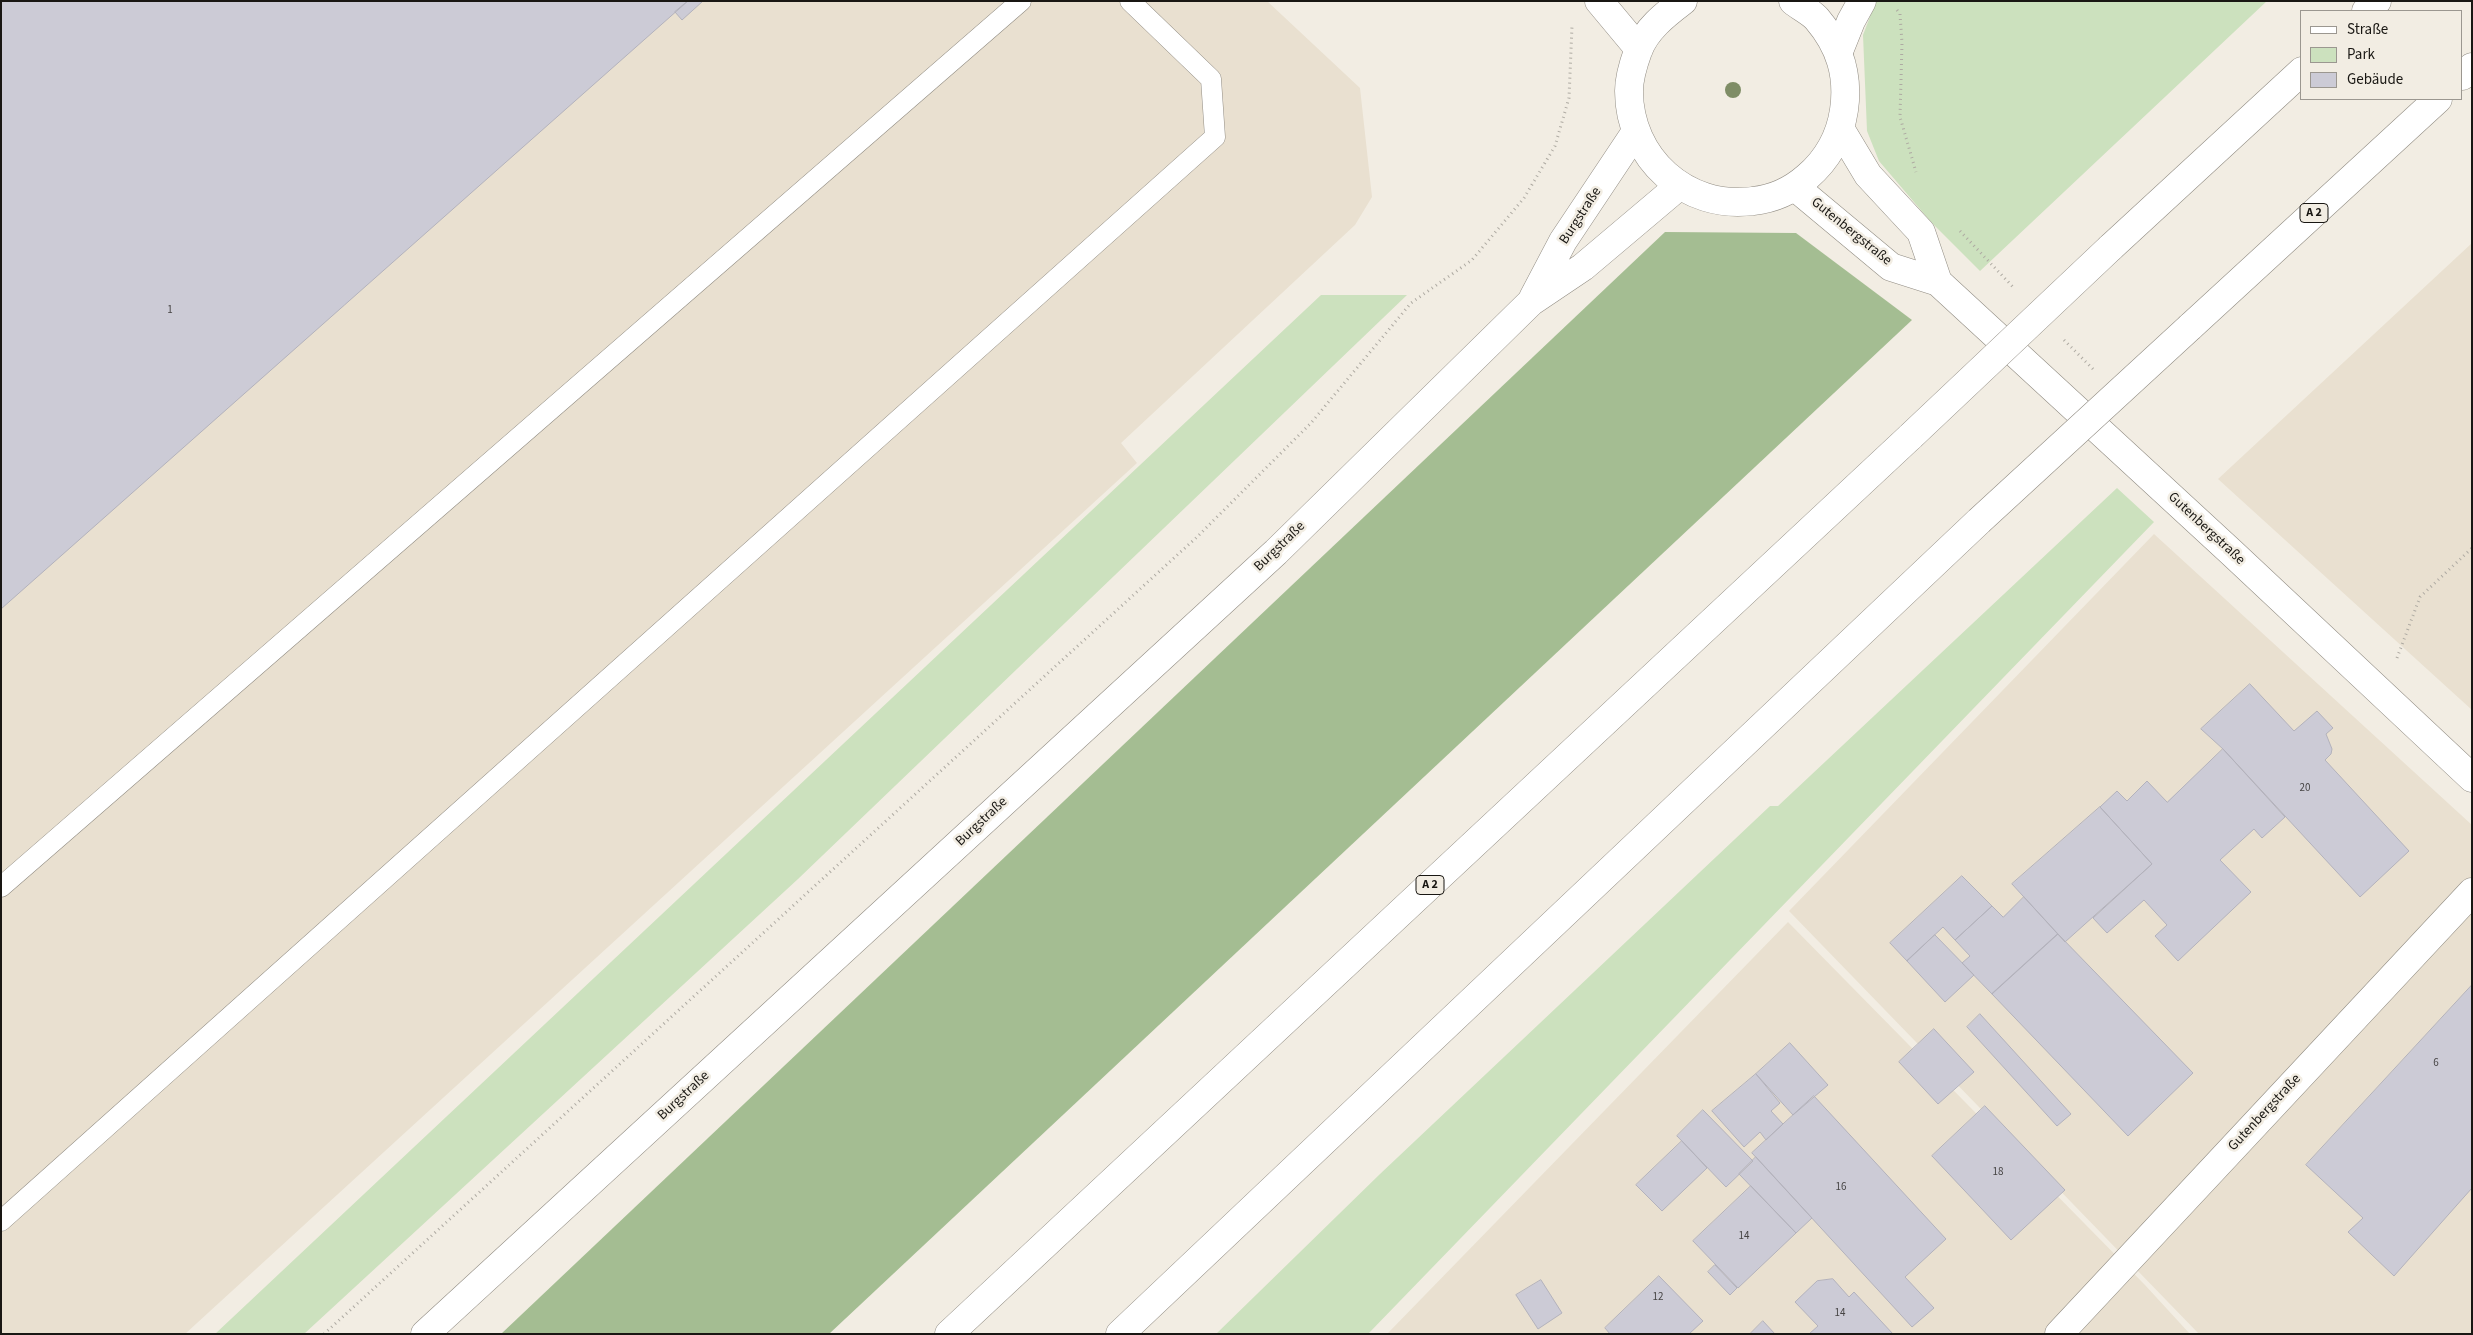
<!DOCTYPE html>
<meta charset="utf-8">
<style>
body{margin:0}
#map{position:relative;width:2473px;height:1335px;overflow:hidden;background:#f2ede3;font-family:"Source Sans 3",sans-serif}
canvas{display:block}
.frame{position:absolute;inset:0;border:2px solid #191713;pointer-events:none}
.legend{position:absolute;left:2300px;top:10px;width:162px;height:90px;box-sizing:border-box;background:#f2ede3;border:1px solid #9b9790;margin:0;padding:6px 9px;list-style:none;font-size:15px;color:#191713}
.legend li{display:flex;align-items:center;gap:10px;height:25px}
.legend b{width:25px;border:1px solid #9b9790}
</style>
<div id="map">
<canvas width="2473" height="1335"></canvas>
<div class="frame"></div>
<ul class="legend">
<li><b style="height:6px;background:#fff"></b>Straße</li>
<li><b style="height:14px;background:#cce1be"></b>Park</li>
<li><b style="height:14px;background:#cccbd6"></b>Gebäude</li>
</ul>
</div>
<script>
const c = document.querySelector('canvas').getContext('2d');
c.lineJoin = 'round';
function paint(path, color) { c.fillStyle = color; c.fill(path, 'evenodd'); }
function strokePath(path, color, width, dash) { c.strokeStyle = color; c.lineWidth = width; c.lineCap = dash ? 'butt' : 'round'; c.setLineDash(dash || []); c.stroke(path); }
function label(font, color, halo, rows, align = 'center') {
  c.font = font + ' "Source Sans 3",sans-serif'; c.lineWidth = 5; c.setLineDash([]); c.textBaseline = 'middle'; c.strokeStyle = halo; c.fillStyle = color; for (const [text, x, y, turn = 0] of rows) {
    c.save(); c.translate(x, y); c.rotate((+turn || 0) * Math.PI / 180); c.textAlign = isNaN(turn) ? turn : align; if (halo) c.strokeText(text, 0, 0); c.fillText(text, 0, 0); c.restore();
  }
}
paint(new Path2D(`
 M1 1H1267L1360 88 1372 197 1355 225 1121 443 1137 463 185 1334H1Z
 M2472 243V710L2218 479Z
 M2154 534 2472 825V1334H2199L1789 911Z
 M1788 922 2145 1285 2190 1334H1387Z`), '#e9e0d0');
paint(new Path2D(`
 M1876 1H2267L1980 271 1931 222 1879 161 1867 131 1863 35Z
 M1321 295H1407L798 879 304 1334H215Z
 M2117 488 2154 522 1368 1334H1216L1380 1174 1770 806H1778Z`), '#cce1be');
paint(new Path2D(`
 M1665 232 1796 233 1912 320 829 1334H501Z`), '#a4bd92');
const building = new Path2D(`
 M1 1H688L1 609Z
 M688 1H703L682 20 675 12Z
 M2250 684 2294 731 2317 711 2333 728 2326 734 2332 749 2331 754 2325 760 2409 851 2360 897 2223 749 2201 729Z
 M2223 749 2285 817 2262 838 2254 829 2220 860 2251 892 2178 961 2155 936 2167 925 2144 900 2107 933 2093 918 2152 864 2100 807 2117 791 2127 801 2147 781 2167 802Z
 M2100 807 2152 864 2065 942 2012 884Z
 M1962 876 1992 906 1955 940 1943 927 1907 961 1890 943Z
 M2024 897 2058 934 1992 994 1962 963 1970 956 1955 940 1992 906 2003 917Z
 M2058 934 2193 1073 2128 1136 1992 994Z
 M1935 935 1974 975 1945 1002 1907 961Z
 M2472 985V1188L2394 1276 2348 1232 2363 1218 2306 1165Z
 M1980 1014 2071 1114 2057 1126 1967 1027Z
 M1934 1029 1974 1072 1938 1104 1899 1062Z
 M1790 1043 1828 1085 1793 1115 1756 1074Z
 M1756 1074 1780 1103 1771 1111 1783 1124 1766 1140 1760 1132 1744 1147 1712 1111Z
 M1814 1096 1946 1239 1905 1277 1934 1308 1912 1327 1752 1153Z
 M1985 1106 2065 1190 2011 1240 1932 1156Z
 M1703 1110 1753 1161 1726 1187 1677 1136Z
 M1682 1141 1707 1168 1662 1211 1636 1185Z
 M1756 1157 1812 1218 1796 1233 1739 1174Z
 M1751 1186 1796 1233 1738 1288 1693 1241Z
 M1715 1265 1737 1288 1730 1295 1708 1272Z
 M1659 1276 1703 1321 1689 1334H1610L1605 1328Z
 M1833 1279 1849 1297 1854 1292 1893 1334H1809L1818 1326 1795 1302 1817 1281Z
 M1541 1280 1562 1313 1538 1329 1516 1295Z
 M1763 1321 1775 1334H1750Z`);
paint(building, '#cccbd6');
strokePath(building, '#b3b2bc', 1);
const service = new Path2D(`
 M1 887 1021 1
 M1 1221 1215 137 1211 79 1130 1`);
const minor = new Path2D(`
 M2059 1334 2472 892`);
const tertiary = new Path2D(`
 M1533 298 1563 241 1635 133
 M425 1334 1276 552 1531 302 1583 267 1679 186`);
const secondary = new Path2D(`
 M1599 1 1639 49
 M1683 1C1666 14 1646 29 1638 51 1634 62 1629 79 1629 91 1629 158 1686 210 1753 201 1773 199 1791 191 1807 177 1828 159 1840 137 1844 110 1849 75 1840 46 1817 19 1811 12 1800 7 1793 1
 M1841 130 1868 175 1921 232 1938 282
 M1795 187 1891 267 1938 282 2231 552 2472 778`);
const motorway = new Path2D(`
 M2366 11 2377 1
 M1839 51 1851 21 1862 1
 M2462 76 2472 67
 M2110 248 2302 71
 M2190 327 2438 99
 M949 1334 1911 436
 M1120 1334 1979 521`);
strokePath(service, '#918c83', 21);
strokePath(minor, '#918c83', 29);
strokePath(tertiary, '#918c83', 29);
strokePath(secondary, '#918c83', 29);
strokePath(motorway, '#918c83', 29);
strokePath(new Path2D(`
 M1897 10 1900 14 1902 43 1900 117 1916 172
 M1960 231 2014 288
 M2064 340 2093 369
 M2397 658 2420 597 2472 548
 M324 1334 1197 537 1311 423 1411 303 1472 260 1524 198 1555 146 1569 98 1572 26`), '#aeaaa2', 3, [1, 4]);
strokePath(service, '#fff', 20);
strokePath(minor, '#fff', 28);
strokePath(tertiary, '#fff', 28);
strokePath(secondary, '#fff', 28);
strokePath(motorway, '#fff', 28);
const motorwayBridge = new Path2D(`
 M1911 436 2110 248
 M1979 521 2190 327`);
strokePath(motorwayBridge, '#918c83', 29, []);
strokePath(motorwayBridge, '#fff', 28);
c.fillStyle = '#7f8d66';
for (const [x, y] of [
 [1733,90]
]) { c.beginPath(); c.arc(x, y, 8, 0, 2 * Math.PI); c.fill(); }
label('11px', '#464444', null, [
 ["1",170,311],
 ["20",2305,789],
 ["6",2436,1064],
 ["18",1998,1173],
 ["16",1841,1188],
 ["14",1744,1237],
 ["12",1658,1298],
 ["14",1840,1314]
]);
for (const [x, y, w] of [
 [2314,213,28],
 [1430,885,28]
]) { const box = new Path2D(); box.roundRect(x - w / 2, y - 9.5, w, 19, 4); c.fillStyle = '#f2ede3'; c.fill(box); strokePath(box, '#191713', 1); }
label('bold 12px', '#191713', null, [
 ["A 2",2314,213],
 ["A 2",1430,885]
]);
label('14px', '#191713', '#f2ede3', [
 ["Burgstraße",1581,216,-57],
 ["Gutenbergstraße",1851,232,39],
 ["Gutenbergstraße",2206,529,43],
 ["Burgstraße",1280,547,-44],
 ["Burgstraße",982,822,-43],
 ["Burgstraße",684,1096,-43],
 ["Gutenbergstraße",2265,1113,-47]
]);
</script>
